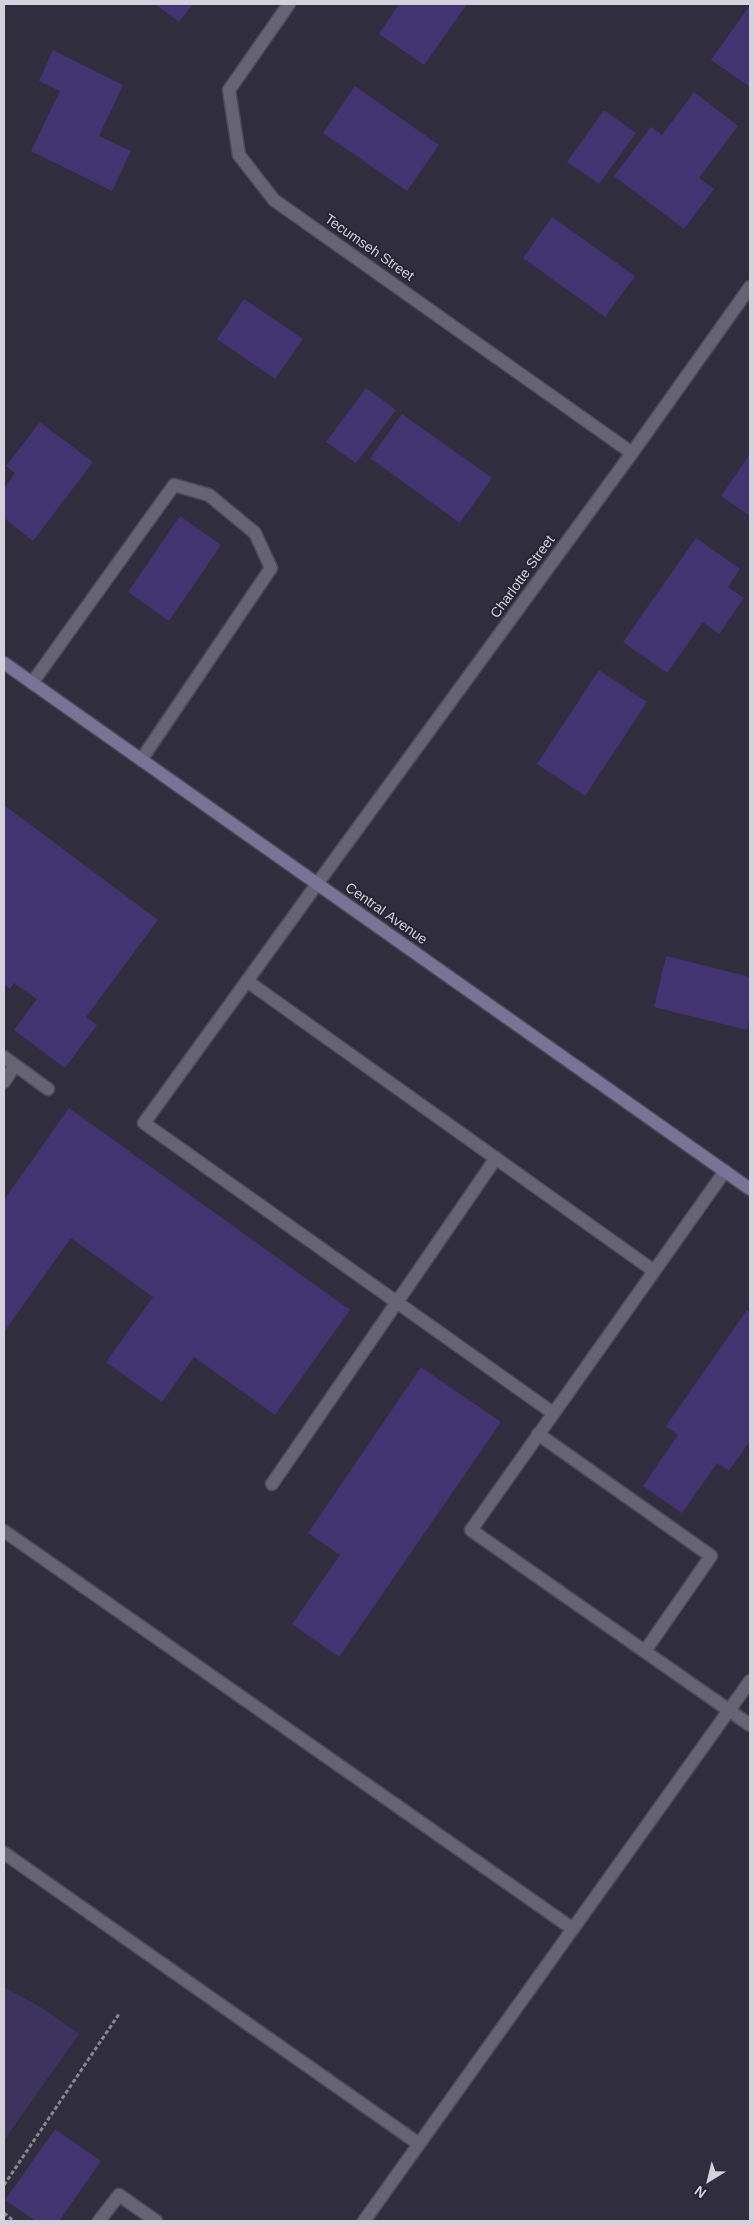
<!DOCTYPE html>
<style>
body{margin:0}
#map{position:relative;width:754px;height:2225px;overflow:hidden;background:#302e3e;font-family:Helvetica,sans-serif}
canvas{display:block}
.frame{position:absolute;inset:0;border:5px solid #d3d1dc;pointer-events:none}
.north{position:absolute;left:684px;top:2155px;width:50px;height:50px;-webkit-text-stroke:4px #262433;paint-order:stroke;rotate:216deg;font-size:14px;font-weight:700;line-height:20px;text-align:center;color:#d3d1dc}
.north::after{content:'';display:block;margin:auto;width:18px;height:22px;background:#d3d1dc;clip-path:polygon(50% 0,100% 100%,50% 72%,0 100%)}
</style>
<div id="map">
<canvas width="754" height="2225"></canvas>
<div class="frame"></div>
<div class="north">N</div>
</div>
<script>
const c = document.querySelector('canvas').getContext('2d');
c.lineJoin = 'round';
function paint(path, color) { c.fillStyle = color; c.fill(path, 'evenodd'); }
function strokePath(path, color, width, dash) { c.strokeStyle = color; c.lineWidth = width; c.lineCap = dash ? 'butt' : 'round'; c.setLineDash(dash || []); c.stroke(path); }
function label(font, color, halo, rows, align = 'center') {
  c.font = font + ' Helvetica,sans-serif'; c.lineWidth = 4; c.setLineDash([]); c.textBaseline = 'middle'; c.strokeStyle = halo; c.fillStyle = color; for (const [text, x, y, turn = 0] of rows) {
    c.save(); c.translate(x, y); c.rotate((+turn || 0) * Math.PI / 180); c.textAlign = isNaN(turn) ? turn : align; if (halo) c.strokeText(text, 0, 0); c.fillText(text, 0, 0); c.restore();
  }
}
paint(new Path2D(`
 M4 1987 44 2009 79 2034 4 2140Z`), '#3c335f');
paint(new Path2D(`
 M155 4H193L179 22Z
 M399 4H467L424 65 379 34Z
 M750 5V87L711 60Z
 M53 50 123 85 99 136 131 151 112 191 31 151 60 91 39 81Z
 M355 86 439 145 407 191 323 133Z
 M694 92 738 126 699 178 714 189 684 229 614 176 651 127 662 135Z
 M604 110 636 133 599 184 567 162Z
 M552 217 635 276 605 317 523 258Z
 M244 299 303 339 275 379 217 339Z
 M366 388 396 410 356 463 326 442Z
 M402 414 492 478 460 523 370 458Z
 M40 422 93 462 33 541 4 518V488L15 473 6 466Z
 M750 454V516L721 496Z
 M180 516 221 545 169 621 128 592Z
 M696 538 740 569 728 587 744 598 719 634 703 622 667 673 623 642Z
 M599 670 647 702 585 796 537 764Z
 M4 805 158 920 86 1017 97 1025 65 1068 14 1030 37 999 14 983 10 989 4 984Z
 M666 956 750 977V1017L747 1030 654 1007Z
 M69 1108 350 1310 275 1415 194 1357 162 1402 106 1362 153 1297 71 1238 4 1332V1200Z
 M747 1310 750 1313V1441L729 1471 717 1463 682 1513 643 1486 678 1435 666 1426Z
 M421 1367 501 1422 339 1657 292 1624 340 1555 308 1533Z
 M55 2129 101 2161 59 2221H36L5 2200Z`), '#423371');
const lane = new Path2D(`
 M32 683 174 485 209 495 255 533 271 568 141 760
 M317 884 247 981 654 1271
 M247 981 144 1123 553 1413
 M4 1057 48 1089
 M4 1082 15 1065
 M725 1171 471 1530 730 1711
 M538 1434 711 1556 645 1651
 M272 1484 496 1158
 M99 2221 119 2195 156 2221`);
const street = new Path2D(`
 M289 4 229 90 239 155 274 200 632 453
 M317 884 632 453 750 287
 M4 1531 573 1929
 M730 1711 750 1725
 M4 1853 419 2144
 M364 2221 750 1681`);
const secondary = new Path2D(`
 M4 663 750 1189`);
strokePath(lane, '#4c4a58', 15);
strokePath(street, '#4c4a58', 15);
strokePath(secondary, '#4c4a58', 15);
strokePath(new Path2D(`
 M4 2185 119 2014
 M4 2213 14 2221`), '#898794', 3, [4, 2.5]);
strokePath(lane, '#666375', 12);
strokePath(street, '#666375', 12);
strokePath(secondary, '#797395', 12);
label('14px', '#d3d1dc', '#262433', [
 ["Tecumseh Street",369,248,35],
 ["Charlotte Street",523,577,-54],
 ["Central Avenue",386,914,35]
]);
</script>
